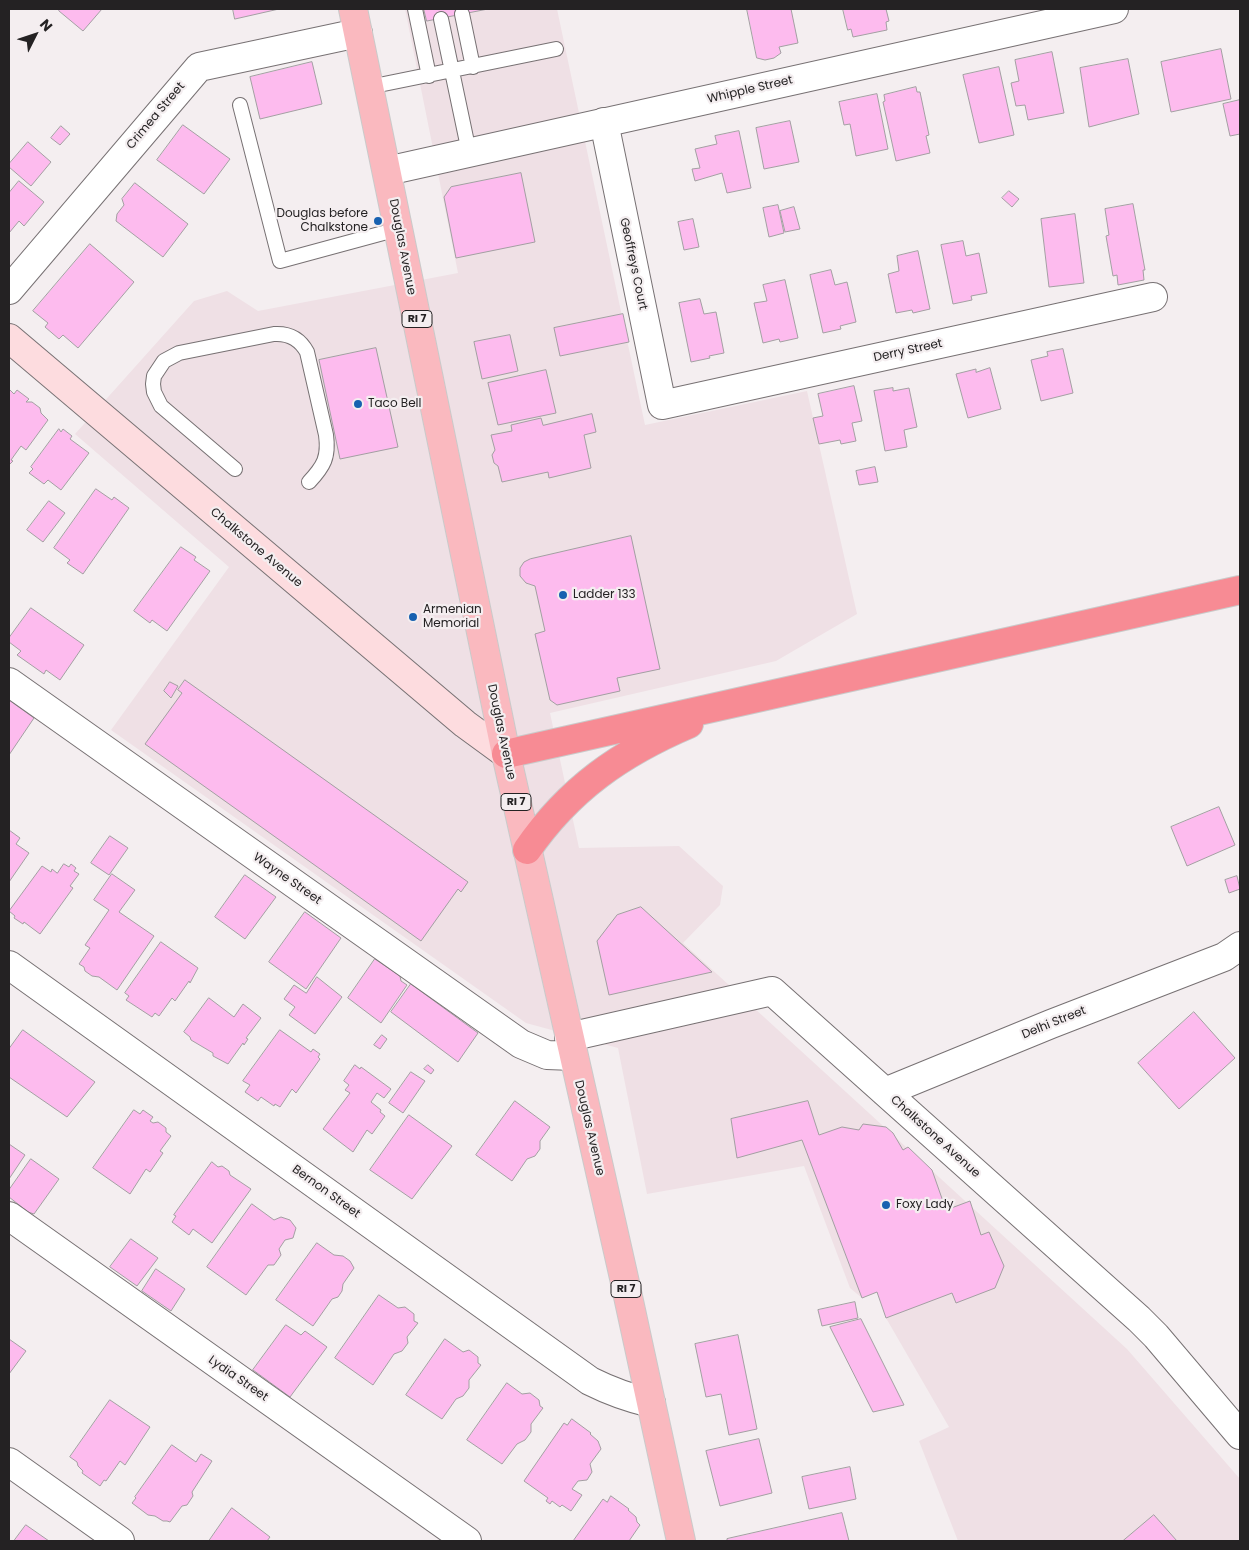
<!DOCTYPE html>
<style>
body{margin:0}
#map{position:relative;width:1249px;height:1550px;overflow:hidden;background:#f4eef0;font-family:Poppins,sans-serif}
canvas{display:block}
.frame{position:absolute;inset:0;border:10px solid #242223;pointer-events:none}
.north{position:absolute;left:10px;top:10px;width:50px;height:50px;-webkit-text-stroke:4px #f4eef0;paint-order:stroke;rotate:49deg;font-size:14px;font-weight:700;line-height:20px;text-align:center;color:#242223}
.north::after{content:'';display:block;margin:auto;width:18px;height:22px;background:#242223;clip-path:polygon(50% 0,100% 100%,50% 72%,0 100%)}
</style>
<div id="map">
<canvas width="1249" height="1550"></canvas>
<div class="frame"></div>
<div class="north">N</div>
</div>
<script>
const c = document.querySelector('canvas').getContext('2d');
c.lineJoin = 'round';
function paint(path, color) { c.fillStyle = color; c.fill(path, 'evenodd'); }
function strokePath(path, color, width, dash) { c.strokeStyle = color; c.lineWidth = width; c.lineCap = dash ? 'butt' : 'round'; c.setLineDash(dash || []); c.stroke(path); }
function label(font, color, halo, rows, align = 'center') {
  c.font = font + ' Poppins,sans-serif'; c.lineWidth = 4.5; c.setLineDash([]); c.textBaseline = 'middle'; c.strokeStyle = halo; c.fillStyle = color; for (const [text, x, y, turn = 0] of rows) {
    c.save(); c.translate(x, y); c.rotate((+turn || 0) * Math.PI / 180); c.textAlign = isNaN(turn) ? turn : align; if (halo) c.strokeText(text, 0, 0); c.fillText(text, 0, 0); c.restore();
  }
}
paint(new Path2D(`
 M405 9H557L645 425 807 391 857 614 776 661 550 713 579 848 679 846 723 886 720 905 683 943 1127 1349 1240 1479V1541H958L919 1441 949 1427 886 1318 877 1292 862 1298 850 1288 804 1166 647 1194 618 1048 526 1023 111 730 229 567 75 434 194 301 227 291 258 311 458 273Z`), '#efe0e5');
const building = new Path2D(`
 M60 9H102L83 31 59 11Z
 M233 9H279L235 19Z
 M424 9H488L427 21Z
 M747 9H791L798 43 779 47 781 53 774 58 765 60 757 58Z
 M843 9H886L889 21 886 22 887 30 853 37 851 29 848 30Z
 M1221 49 1231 99 1171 112 1161 62Z
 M1052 52 1064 113 1028 120 1025 105 1016 106 1011 83 1019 81 1015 60Z
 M1128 59 1139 114 1089 127 1080 68Z
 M312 62 322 104 260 119 250 77Z
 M999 67 1014 135 979 143 963 75Z
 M916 87 917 92H920L929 135 926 136 930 153 896 161 883 102 885 101 884 95Z
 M877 94 888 149 856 156 850 124 844 125 839 102Z
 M1240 100V134L1230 136 1223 104Z
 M790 121 799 162 764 169 756 128Z
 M183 125 230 159 204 194 157 160Z
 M61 126 70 134 60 145 51 138Z
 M739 131 751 188 727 193 722 173 695 181 692 169 700 168 695 149 717 144 715 136Z
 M28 142 51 162 31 186 9 167V164Z
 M521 173 535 242 456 258 444 197 451 187Z
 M19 181 44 202 24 226 19 221 9 233V193Z
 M135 183 188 224 163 257 116 221 117 214 124 205 122 199Z
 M1009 191 1019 199 1012 207 1002 198Z
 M1133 204 1145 270H1143L1144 280 1118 285 1117 275 1113 276 1106 236 1109 235 1105 209Z
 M778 205 784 233 769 237 763 208Z
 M794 207 800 229 785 232 780 211Z
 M1075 214 1084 283 1049 287 1041 219Z
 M693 219 699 247 684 250 678 222Z
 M963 241 966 256 979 253 987 293 971 296 972 300 953 304 941 245Z
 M90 244 134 282 78 348 63 335 59 339 45 327 48 323 33 311Z
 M918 251 930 309 913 313 912 310 896 313 888 274 899 271 897 256Z
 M831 270 835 285 847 282 856 322 840 326 841 329 823 333 810 275Z
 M785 280 798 338 780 342 779 339 763 343 754 303 767 301 763 285Z
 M700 299 704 314 716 312 724 353 709 356 710 358 691 362 679 303Z
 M623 314 629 342 560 356 554 328Z
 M510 335 518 371 482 379 474 342Z
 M376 348 398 447 340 459 319 360Z
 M1063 349 1073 393 1041 401 1031 360 1048 356 1047 352Z
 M990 368 1001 409 968 418 956 374 976 369V372Z
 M546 370 556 413 498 425 488 383Z
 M854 386 862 421 852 423 856 441 841 444 840 440 819 444 813 418 823 416 818 394Z
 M893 388V391L909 388 917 427 904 430 907 447 885 451 874 391Z
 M9 389 14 394 17 390 29 399 26 402H32L40 408 41 413 48 420 26 450 21 446 11 460 13 461 9 465Z
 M592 414 596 432 584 435 591 468 549 478 548 472 502 482 498 466 494 463 492 455 495 450 491 435 512 431 511 425 541 418 543 425Z
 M59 429 61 432 63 429 72 436 70 439 89 453 61 490 48 480 44 484 29 473 33 469 31 467Z
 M875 467 878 482 859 485 856 471Z
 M96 489 112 500 114 497 129 508 83 574 67 563 70 560 54 548Z
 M49 501 65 513 43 542 27 530Z
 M631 536 660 669 617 678 620 691 557 705 550 700 535 634 545 631 535 586 526 583 520 576V568L524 562 530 559Z
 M181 547 196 557 194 560 210 571 167 631 152 620 150 623 134 611Z
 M31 608 84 645 60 680 46 670 44 674 17 655 21 651 9 642V638Z
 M185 680 468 882 461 892 458 889 421 941 145 744 182 693 178 690Z
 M170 682 178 686 171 698 164 691Z
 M9 700 34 718 9 755Z
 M1219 807 1235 845 1187 866 1171 827Z
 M9 830 20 838 16 844 29 853 9 882Z
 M110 836 128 848 109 875 91 863Z
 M64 864 69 867 71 864 76 868 74 871 79 874 70 886 73 888 40 934 24 922 23 924 14 918 15 916 9 911 42 866 51 872 52 869 57 873Z
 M112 874 135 890 119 912 154 936 117 990 99 977 92 976 85 971 84 967 79 964 90 948 85 945 109 910 94 900Z
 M245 875 276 897 245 939 215 917Z
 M1237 876 1240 889 1229 893 1225 880Z
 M641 907 712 972 609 995 597 941 617 915Z
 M305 912 341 938 306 989 269 962Z
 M161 942 198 968 190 983 189 981 175 1001 172 998 159 1016 155 1013 152 1017 126 1000 129 996 125 993Z
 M375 959 400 976 401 981 407 985 381 1023 348 998Z
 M317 977 342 997 315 1034 289 1015 295 1007 284 999 294 985 306 993Z
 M411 984 478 1033 458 1062 391 1012Z
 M209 998 234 1017 243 1004 261 1018 246 1038 248 1039 244 1045 243 1043 228 1064 213 1056V1053L191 1040 190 1037 184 1032Z
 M1194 1012 1235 1058 1179 1109 1138 1063Z
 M23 1030 95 1082 67 1117 9 1077V1049Z
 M280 1030 311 1052 313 1049 320 1054 318 1057 320 1059 296 1093 292 1089 280 1107 275 1104 274 1106 261 1097 258 1101 245 1092 250 1085 243 1081Z
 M382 1035 387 1039 380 1049 374 1045Z
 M355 1065 360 1069 361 1067 391 1089 384 1098 377 1093 371 1102 381 1110 380 1112 385 1116 372 1134 367 1130 353 1152 323 1129 350 1093 345 1090 349 1085 344 1081Z
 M428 1065 434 1070 431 1074 424 1069Z
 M411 1072 425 1081 403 1113 389 1103Z
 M515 1101 550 1127 540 1141V1149L535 1156 527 1159 512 1181 476 1155Z
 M808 1101 819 1135 842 1127 859 1130 863 1124 886 1127 893 1133 903 1150 908 1147 932 1170 946 1210 970 1201 981 1235 989 1232 1004 1266 995 1288 956 1303 952 1293 886 1318 877 1292 862 1298 802 1140 737 1158 731 1119Z
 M134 1110 140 1114 143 1110 153 1117 150 1121 153 1123 158 1122 166 1128V1132L171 1136 160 1151 163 1153 150 1172 146 1169 130 1194 93 1168Z
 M409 1115 452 1146 412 1199 370 1170Z
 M9 1144 25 1155 9 1179Z
 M31 1159 59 1179 34 1214 28 1212 9 1197V1190Z
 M212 1162 218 1167 222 1166 229 1171 230 1175 251 1189 212 1243 193 1229 189 1235 172 1222 176 1216 174 1215Z
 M252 1204 274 1220 281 1217 290 1220 296 1228 293 1238 285 1240 279 1249 281 1255 274 1265H268L246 1295 207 1267Z
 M131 1239 158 1258 137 1286 110 1267Z
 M317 1243 334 1255 343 1256 350 1261 354 1268 343 1284 342 1291 338 1297 332 1299 313 1326 276 1300Z
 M156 1269 185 1289 171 1311 142 1291Z
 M379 1295 398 1308 405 1307 414 1314V1321L418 1323 407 1337 408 1343 402 1351 394 1354 373 1385 335 1358Z
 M855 1302 858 1318 822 1326 818 1310Z
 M861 1319 904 1405 873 1412 830 1327Z
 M286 1325 301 1335 305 1331 327 1347 290 1397 253 1370Z
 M738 1335 757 1429 729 1435 721 1394 706 1397 695 1344Z
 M9 1339 26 1351 9 1374Z
 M445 1339 463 1352 469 1350 478 1357V1363L481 1365 469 1380V1388L463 1396 456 1399 442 1419 406 1395Z
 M507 1383 522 1394 530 1393 539 1400 540 1406 543 1408 531 1424V1432L525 1440 517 1444 502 1464 467 1440Z
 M110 1400 150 1427 125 1465 120 1461 106 1481 104 1480 100 1486 82 1473 83 1471 78 1466 77 1462 70 1457Z
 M572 1419 591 1433 590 1434 598 1441 601 1449 590 1464 592 1472 587 1480 578 1481 572 1489 582 1495 571 1511 562 1505 560 1507 552 1501 550 1504 546 1501 548 1498 524 1481 564 1423 567 1425Z
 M759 1439 772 1493 720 1506 706 1451Z
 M172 1445 196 1462 201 1454 212 1461 192 1492 193 1496 187 1505 182 1506 170 1522 167 1521H163L155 1516 148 1515 132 1503 136 1498 135 1497Z
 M850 1467 856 1499 809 1509 802 1477Z
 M611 1496 629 1509 628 1510 636 1517 637 1522 640 1525 629 1541H573L603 1499 607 1502Z
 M232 1508 270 1537 267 1541H209Z
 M842 1513 849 1541H727V1539Z
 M1154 1515 1177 1541H1123Z
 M26 1525 49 1541H14Z`);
paint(building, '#fdbbee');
strokePath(building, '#a39fa2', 1);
const service = new Path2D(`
 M415 9 429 76
 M462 14 473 67
 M441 19 469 152
 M369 87 556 49
 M240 105 280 261 398 229
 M235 469 161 406 154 392 153 384 154 376 164 361 179 353 274 334C289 333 300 339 307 352L326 435C329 457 324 466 309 482`);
const minor = new Path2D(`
 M604 122 662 405 1153 297
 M9 290 199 67 358 33
 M9 682 521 1044 547 1055 573 1056
 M9 965 590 1381C610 1391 629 1398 651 1403
 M569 1037 772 991 1139 1319 1156 1336 1240 1435
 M885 1092 1051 1024 1224 957 1240 946
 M9 1216 467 1541
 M9 1462 120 1541`);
const tertiary = new Path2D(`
 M387 171 1114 9`);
const secondary = new Path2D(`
 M9 338 465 724 506 754`);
const primary = new Path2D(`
 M353 9 506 754 624 1278 681 1541`);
const motorway = new Path2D(`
 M506 754 1240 590
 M527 850C569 789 621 753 689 724`);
strokePath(service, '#777173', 16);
strokePath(minor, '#777173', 30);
strokePath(tertiary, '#777173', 30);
strokePath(secondary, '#777173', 30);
strokePath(primary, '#cacaca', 30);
strokePath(motorway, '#cacaca', 30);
strokePath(service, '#fff', 14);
strokePath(minor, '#fff', 28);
strokePath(tertiary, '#fff', 28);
strokePath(secondary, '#fddcdf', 28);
strokePath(primary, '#fab9bf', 28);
strokePath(motorway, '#f78b94', 28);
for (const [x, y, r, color] of [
 [378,221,5,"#1761b0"],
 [358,404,5,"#1761b0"],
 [563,595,5,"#1761b0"],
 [413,617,5,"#1761b0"],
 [886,1205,5,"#1761b0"]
]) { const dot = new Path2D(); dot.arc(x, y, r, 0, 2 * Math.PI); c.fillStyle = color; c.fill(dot); strokePath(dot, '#f4eef0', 2); }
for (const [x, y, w] of [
 [417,319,30],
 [516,802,30],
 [626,1289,30]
]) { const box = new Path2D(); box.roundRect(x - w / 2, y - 8.5, w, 17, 4); c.fillStyle = '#f4eef0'; c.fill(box); strokePath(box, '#242223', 1); }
label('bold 11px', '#242223', null, [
 ["RI 7",417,319],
 ["RI 7",516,802],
 ["RI 7",626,1289]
]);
label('12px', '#242223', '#f4eef0', [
 ["Whipple Street",750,90,-13],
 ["Crimea Street",156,116,-50],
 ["Douglas Avenue",402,247,79],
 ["Geoffreys Court",633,264,78],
 ["Derry Street",908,351,-12],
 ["Chalkstone Avenue",256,548,40],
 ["Douglas Avenue",501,732,78],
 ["Wayne Street",287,879,35],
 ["Delhi Street",1054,1023,-22],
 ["Douglas Avenue",589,1128,77],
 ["Chalkstone Avenue",935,1137,42],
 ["Bernon Street",326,1192,36],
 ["Lydia Street",238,1379,35]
]);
label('12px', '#242223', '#f4eef0', [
 ["Douglas before",368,214,"right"],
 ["Chalkstone",368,228,"right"],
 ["Taco Bell",368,404],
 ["Ladder 133",573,595],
 ["Armenian",423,610],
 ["Memorial",423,624],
 ["Foxy Lady",896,1205]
], 'left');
</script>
